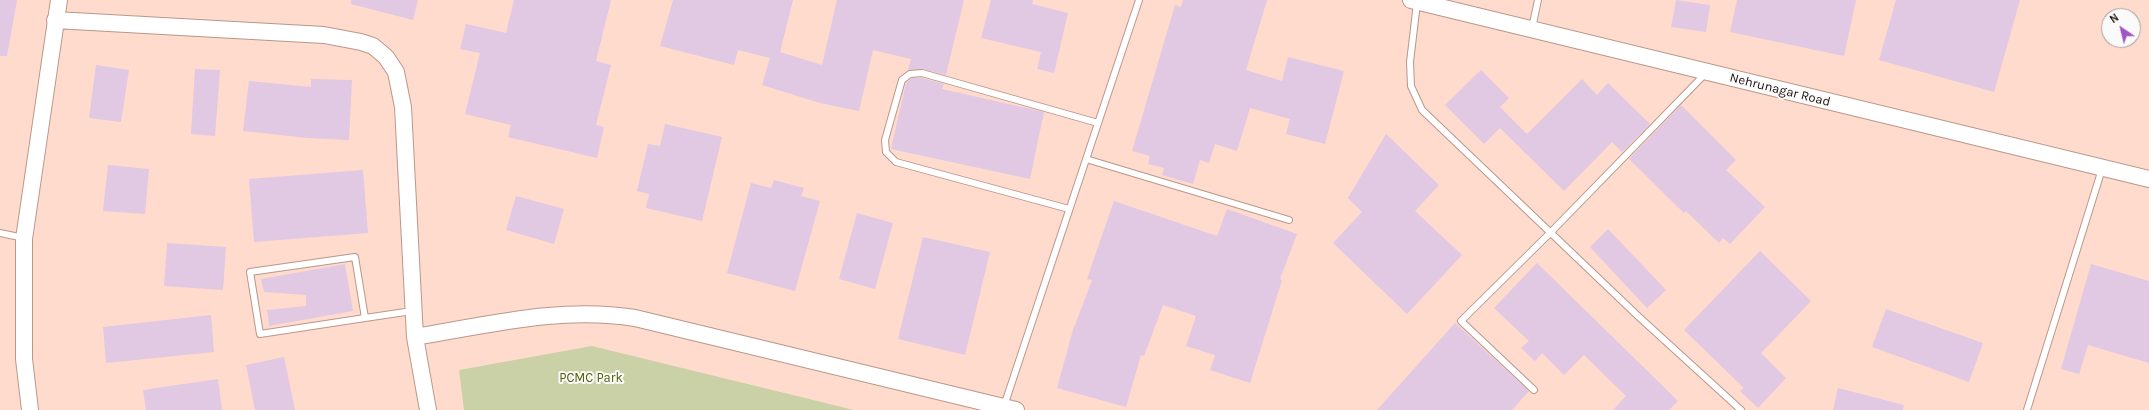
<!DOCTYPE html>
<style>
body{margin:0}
#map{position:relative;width:2149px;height:410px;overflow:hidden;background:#fee8df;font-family:Karla,sans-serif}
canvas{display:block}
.north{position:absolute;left:2101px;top:8px;width:40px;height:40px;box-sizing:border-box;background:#fafafa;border:1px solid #a19c9a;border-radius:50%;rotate:325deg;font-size:11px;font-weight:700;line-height:16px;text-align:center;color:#1c100b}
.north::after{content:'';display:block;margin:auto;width:14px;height:18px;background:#a254c5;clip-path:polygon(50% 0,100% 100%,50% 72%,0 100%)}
</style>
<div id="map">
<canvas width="2149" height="410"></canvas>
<div class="north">N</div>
</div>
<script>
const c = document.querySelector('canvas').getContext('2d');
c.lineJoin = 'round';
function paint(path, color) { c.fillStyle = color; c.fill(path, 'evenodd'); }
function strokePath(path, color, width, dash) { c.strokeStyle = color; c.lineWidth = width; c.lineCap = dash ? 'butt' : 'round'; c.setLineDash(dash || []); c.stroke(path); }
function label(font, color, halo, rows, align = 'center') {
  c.font = font + ' Karla,sans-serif'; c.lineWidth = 4; c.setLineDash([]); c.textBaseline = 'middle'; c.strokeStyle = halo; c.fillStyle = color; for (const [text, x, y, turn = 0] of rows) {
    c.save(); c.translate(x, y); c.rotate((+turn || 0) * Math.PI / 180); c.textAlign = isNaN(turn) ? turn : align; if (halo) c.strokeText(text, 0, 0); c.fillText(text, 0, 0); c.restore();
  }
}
paint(new Path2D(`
 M0 0H2149V410H0ZM2109 16H2133V40H2109Z`), '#ffdbcd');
paint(new Path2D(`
 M592 346 854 410H464L459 370Z`), '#cad1a6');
paint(new Path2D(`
 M0 0H17L7 56H0Z
 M351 0H418L413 20 351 4Z
 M514 0H611L596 61 611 65 596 125 604 127 597 158 508 137 511 125 465 114 480 53 460 49 466 24 506 33Z
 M673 0H793L780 52 822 65 837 0H964L946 75 923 69 908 70 911 59 873 50 859 111 820 103 762 85 770 58 738 50 734 65 660 46Z
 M991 0H1033L1032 4 1068 13 1054 73 1037 69 1041 52 981 38Z
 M1183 0H1267L1246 70 1282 81 1288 57 1344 71 1325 144 1286 134 1290 119 1250 108 1237 151 1215 144 1209 163 1200 160 1193 184 1162 175 1164 168 1148 164 1150 156 1132 151 1175 5 1181 7Z
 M1676 0 1710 5 1706 32 1671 27Z
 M1737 0H1856L1844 56 1730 32Z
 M1896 0H2020L1994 92 1879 60Z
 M96 65 129 70 121 122 89 118Z
 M195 69 220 70 215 136 191 134Z
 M1481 70 1509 98 1500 107 1527 134 1582 79 1597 95 1608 83 1650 124 1622 152 1612 142 1564 191 1500 128 1484 144 1445 105Z
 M912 78H922L944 84 942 89 1044 112 1030 179 891 149 906 83Z
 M311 79 352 80 349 140 308 138 243 131 249 81 311 87Z
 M1681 105 1736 160 1726 170 1765 207 1730 244 1723 238 1719 243 1686 211 1684 213 1629 159Z
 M665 124 722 137 702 221 646 208 649 194 637 191 648 144 660 146Z
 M1386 134 1439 185 1415 211 1462 255 1407 314 1333 243 1362 212 1348 198Z
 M108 165 149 169 145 214 103 211Z
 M363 170 368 233 254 242 249 179Z
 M774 180 804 188 801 196 820 201 795 291 727 273 751 183 771 188Z
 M516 196 564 209 554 244 506 230Z
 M1114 201 1217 236 1227 209 1297 234 1280 279 1282 280 1250 383 1210 370 1215 355 1186 346 1196 316 1163 305 1144 356 1141 355 1126 407 1057 388 1073 330 1092 280 1087 279Z
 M857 213 893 223 875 289 839 279Z
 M1608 229 1666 290 1647 308 1590 247Z
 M923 237 990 252 965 355 898 339Z
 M167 243 226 247 223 290 164 286Z
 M1760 251 1811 301 1761 353 1786 378 1758 408 1740 391 1744 388 1684 330Z
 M1537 263 1678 401 1669 410H1613L1626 396 1584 355 1564 375 1542 353 1535 361 1521 348 1529 341 1494 308Z
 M345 264 353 311 269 326 267 310 306 306V295L264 292 261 279Z
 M2091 264 2149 281V363L2088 345 2079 374 2061 369Z
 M1886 309 1983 343 1969 382 1872 347Z
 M211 315 214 352 106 363 103 327Z
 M1455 323 1529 391 1512 410H1377Z
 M284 357 295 410H255L246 365Z
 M218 379 222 410H146L143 390Z
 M1838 388 1904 405 1903 410H1833Z`), '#e1c8e3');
const service = new Path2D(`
 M1417 3 1410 62 1411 86 1422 110 1639 317 1741 410
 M1532 28 1538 0
 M1086 159 1289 220
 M1069 209 896 162 886 152 885 140 902 80 910 74 922 73 1098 123
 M0 233 24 238
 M365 318 355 257 250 272 260 334 365 318 412 311
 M1534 390 1461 321 1550 233 1706 73
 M1004 406 1139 0
 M2027 410 2102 169`);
const tertiary = new Path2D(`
 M1411 0 2149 179
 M55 20 324 35 361 42 373 46 386 57 396 72 403 107 415 337 428 410
 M415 337C488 325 561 306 635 318L1016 410
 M30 410 24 359V239L59 0`);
strokePath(service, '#ba978a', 8);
strokePath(tertiary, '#ba978a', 18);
strokePath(service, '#fff', 6);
strokePath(tertiary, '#fff', 16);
label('13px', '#1c100b', '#fafafa', [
 ["Nehrunagar Road",1780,90,14]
]);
label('13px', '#555d07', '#fafafa', [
 ["PCMC Park",591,378]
]);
</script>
